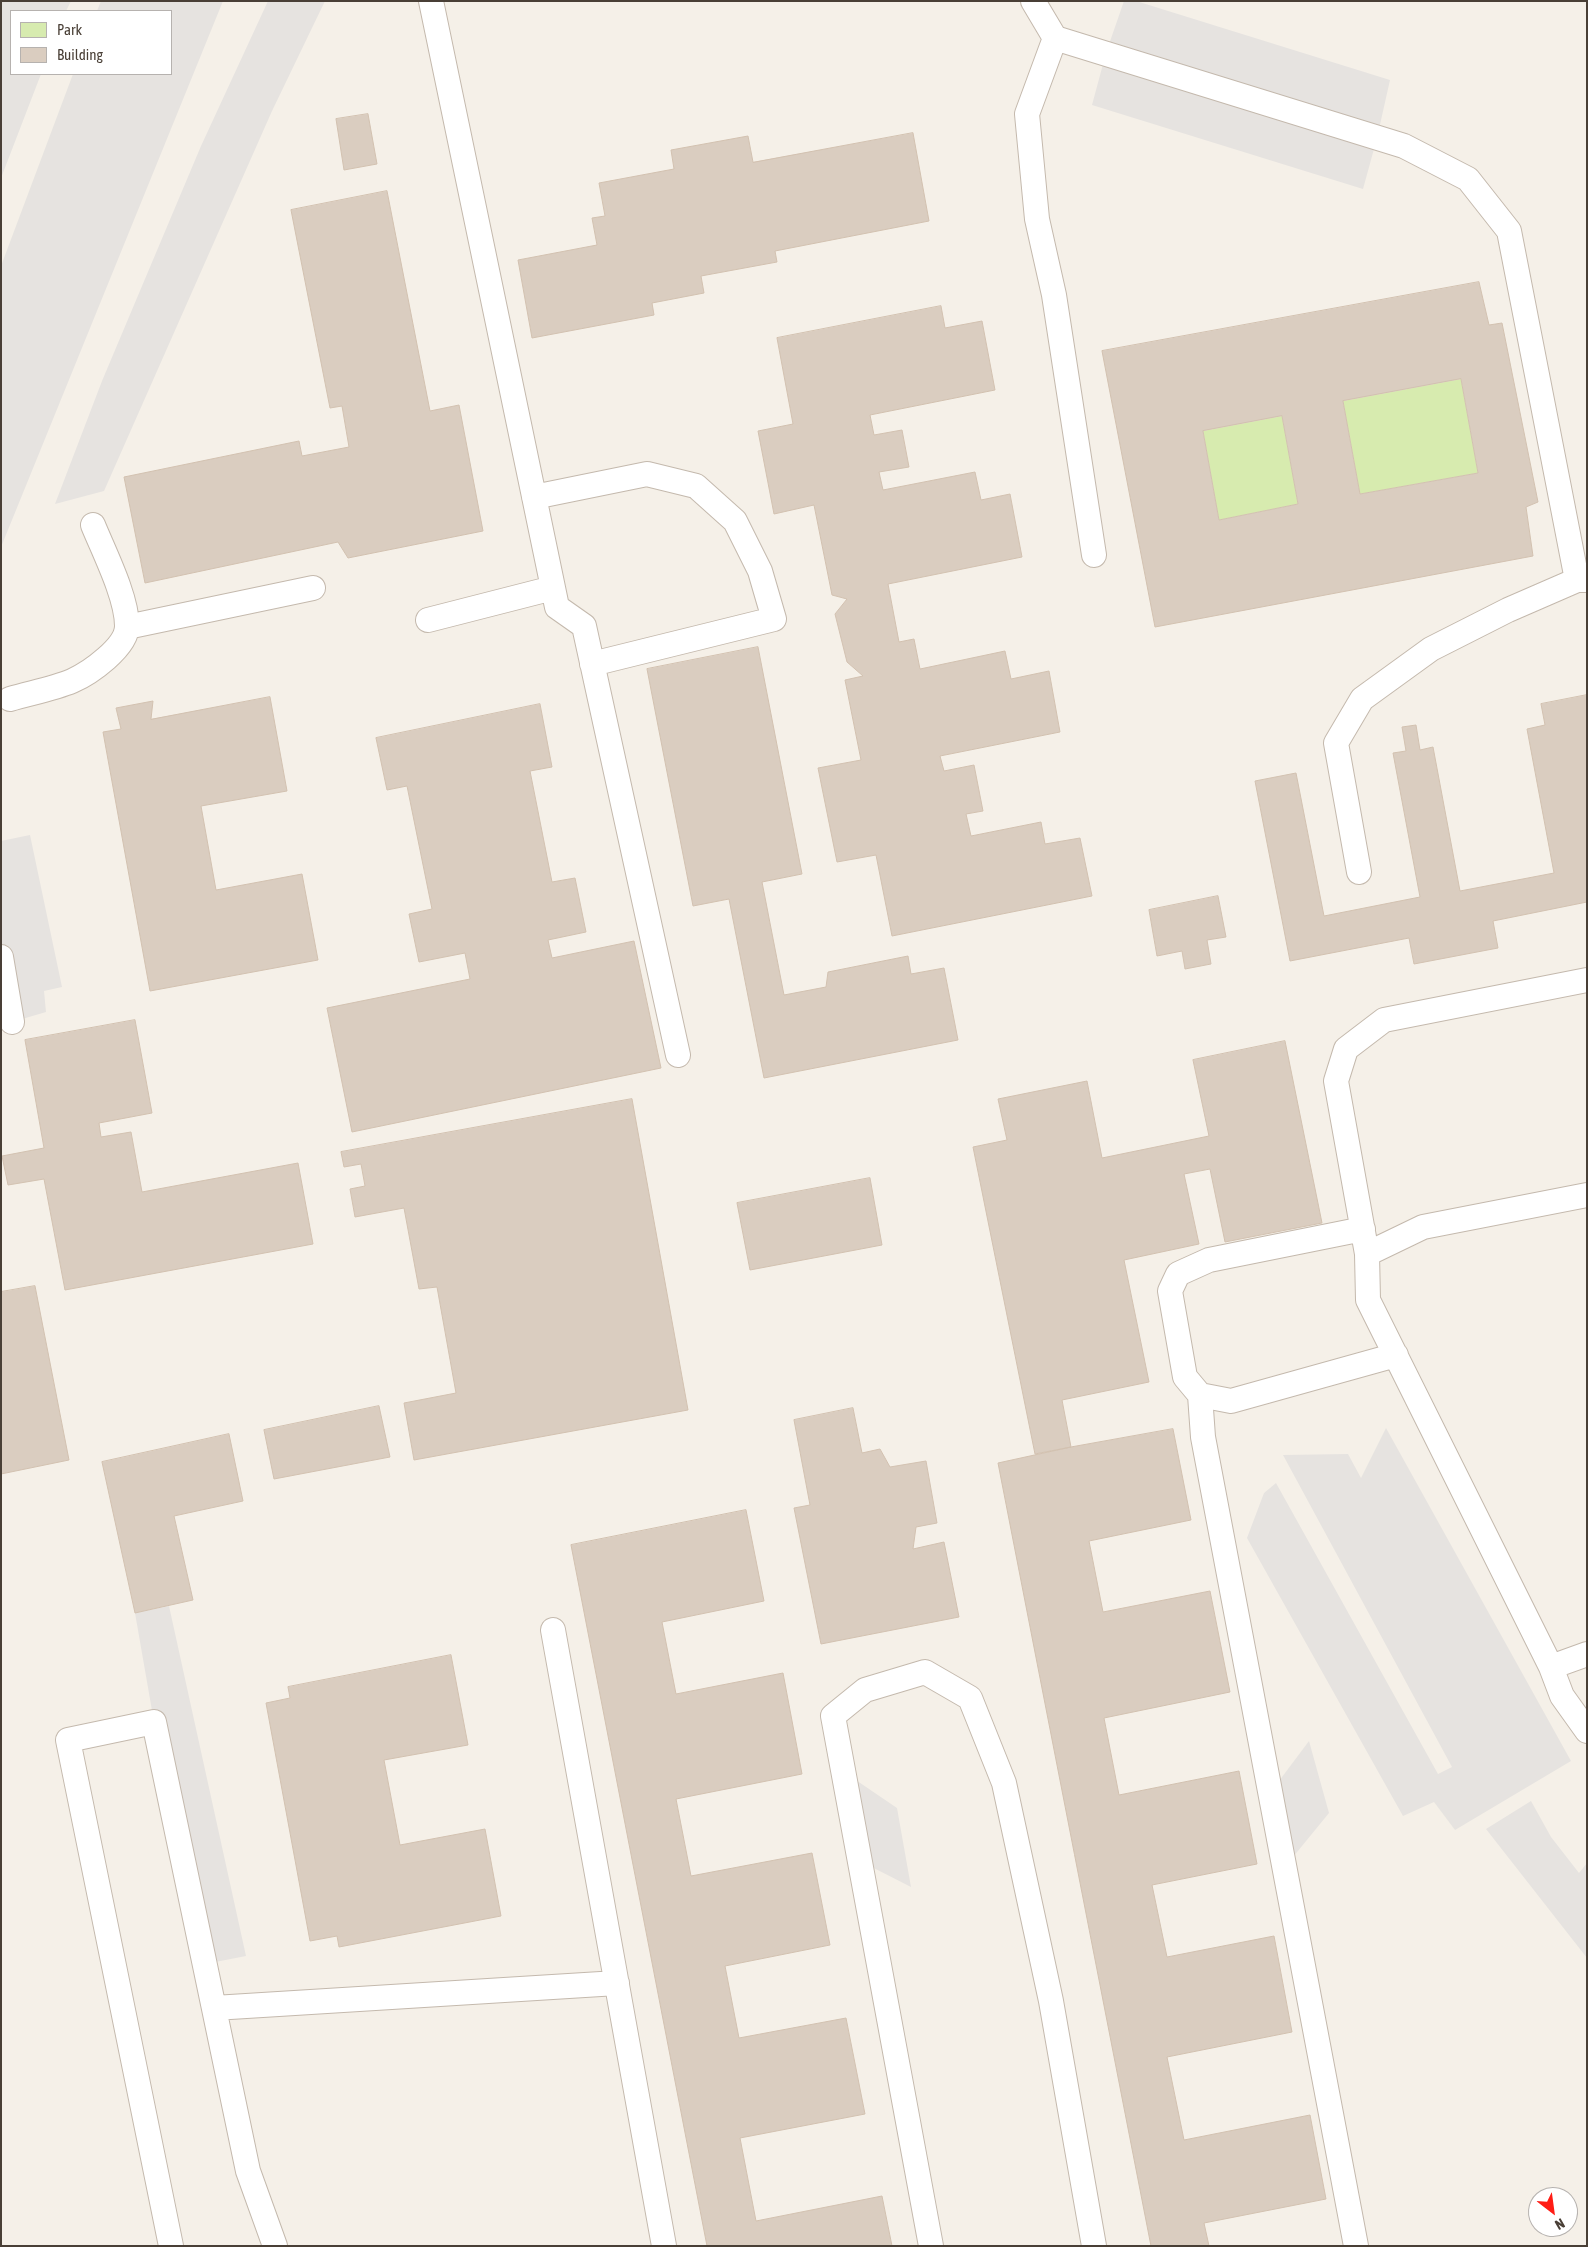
<!DOCTYPE html>
<style>
body{margin:0}
#map{position:relative;width:1588px;height:2247px;overflow:hidden;background:#f5f0e8;font-family:"Asap Condensed",sans-serif}
canvas{display:block}
.frame{position:absolute;inset:0;border:2px solid #493f36;pointer-events:none}
.legend{position:absolute;left:10px;top:10px;width:162px;height:65px;box-sizing:border-box;background:#fff;border:1px solid #b6b2af;margin:0;padding:6px 9px;list-style:none;font-size:15px;color:#493f36}
.legend li{display:flex;align-items:center;gap:10px;height:25px}
.legend b{width:25px;border:1px solid #b6b2af}
.north{position:absolute;left:1528px;top:2187px;width:50px;height:50px;box-sizing:border-box;background:#fff;border:1px solid #b6b2af;border-radius:50%;rotate:150deg;font-size:14px;font-weight:700;line-height:20px;text-align:center;color:#493f36}
.north::after{content:'';display:block;margin:auto;width:18px;height:22px;background:#ff1d15;clip-path:polygon(50% 0,100% 100%,50% 72%,0 100%)}
</style>
<div id="map">
<canvas width="1588" height="2247"></canvas>
<div class="frame"></div>
<ul class="legend">
<li><b style="height:14px;background:#d7ebaf"></b>Park</li>
<li><b style="height:14px;background:#dacdc0"></b>Building</li>
</ul>
<div class="north">N</div>
</div>
<script>
const c = document.querySelector('canvas').getContext('2d');
c.lineJoin = 'round';
function paint(path, color) { c.fillStyle = color; c.fill(path, 'evenodd'); }
function strokePath(path, color, width, dash) { c.strokeStyle = color; c.lineWidth = width; c.lineCap = dash ? 'butt' : 'round'; c.setLineDash(dash || []); c.stroke(path); }
paint(new Path2D(`
 M1461 379 1478 473 1360 494 1343 401Z
 M1282 416 1298 504 1219 520 1203 431Z`), '#d7ebaf');
paint(new Path2D(`
 M1 1H71L66 11H11V74H41L1 178Z
 M101 1H223L1 547V266L73 74H171V11H97Z
 M268 1H325L272 111 104 491 55 504 102 381 201 146Z
 M1124 1H1136L1390 80 1377 138 1363 189 1092 105 1106 53Z
 M30 835 62 987 44 991 46 1012 12 1022 1 957V841Z
 M1386 1428 1571 1761 1455 1830 1434 1802 1403 1816 1247 1538 1264 1493 1276 1483 1438 1774 1452 1767 1283 1455 1348 1454 1361 1478Z
 M169 1606 246 1956 205 1964 154 1722 135 1613Z
 M1309 1741 1329 1813 1284 1868 1270 1793Z
 M844 1772 897 1808 911 1887 860 1861Z
 M1531 1801 1551 1837 1579 1873 1587 1863V1958L1486 1829Z`), '#e6e3e0');
const building = new Path2D(`
 M368 114 377 164 344 170 336 119Z
 M913 133 929 221 775 251 777 262 701 276 704 293 652 303 654 315 532 338 518 260 597 245 592 218 605 216 599 183 674 169 671 150 748 136 753 162Z
 M387 191 430 411 459 405 483 531 348 558 338 542 145 583 124 477 299 441 302 456 349 447 342 406 330 408 291 210Z
 M1479 282 1489 325 1502 323 1538 502 1526 507 1533 556 1155 627 1102 351ZM1461 379 1478 473 1360 494 1343 401ZM1282 416 1298 504 1219 520 1203 431Z
 M941 306 945 328 982 321 995 390 870 415 874 435 902 430 909 467 879 472 883 490 975 472 981 500 1010 494 1022 557 888 584 899 642 914 639 920 669 1005 651 1011 679 1049 671 1060 732 940 756 944 771 974 765 983 811 966 814 971 836 1041 822 1045 844 1080 838 1092 896 892 936 876 855 837 862 818 768 861 760 845 680 863 676 847 662 835 614 847 599 832 595 814 505 774 514 758 431 793 424 777 338Z
 M758 647 802 874 762 882 784 995 826 987 828 972 908 956 911 974 944 968 958 1040 764 1078 729 899 693 906 647 669Z
 M1587 695V902L1493 921 1498 948 1414 964 1409 938 1290 961 1255 781 1296 773 1324 916 1420 897 1393 753 1406 751 1402 727 1416 725 1420 750 1433 747 1460 891 1554 873 1527 729 1545 725 1541 704Z
 M270 697 287 791 201 806 216 890 302 874 318 960 150 991 103 732 121 729 116 708 153 701 151 719Z
 M540 704 552 767 530 771 552 882 575 878 586 932 548 940 552 958 634 941 661 1068 352 1132 327 1008 470 979 465 953 419 962 409 914 432 909 407 786 387 790 376 738Z
 M1218 896 1226 937 1207 940 1211 964 1185 969 1182 951 1157 956 1149 910Z
 M135 1020 152 1113 99 1123 101 1137 131 1132 142 1192 298 1163 313 1244 65 1290 44 1179 8 1185 2 1156 44 1148 25 1040Z
 M1285 1041 1322 1223 1225 1242 1210 1169 1184 1174 1199 1244 1124 1260 1149 1382 1062 1400 1071 1447 1035 1454 973 1147 1007 1140 998 1099 1087 1081 1102 1158 1209 1136 1193 1060Z
 M632 1099 688 1410 414 1460 404 1403 456 1393 437 1287 419 1289 404 1208 355 1217 350 1189 365 1186 361 1164 344 1167 341 1152Z
 M870 1178 882 1245 750 1270 737 1203Z
 M35 1286 69 1460 1 1474V1292Z
 M379 1406 390 1457 274 1479 264 1430Z
 M853 1408 862 1453 880 1449 890 1467 926 1461 937 1523 916 1527 913 1549 944 1542 959 1617 821 1644 794 1508 810 1505 794 1420Z
 M1173 1429 1191 1520 1089 1541 1103 1612 1210 1591 1230 1692 1104 1718 1119 1795 1239 1771 1257 1864 1152 1885 1167 1957 1274 1936 1292 2032 1167 2057 1184 2140 1310 2115 1326 2199 1204 2223 1209 2246H1151L998 1463 1071 1447Z
 M229 1434 243 1501 174 1516 193 1600 135 1613 102 1462Z
 M746 1510 764 1601 662 1622 676 1694 783 1673 802 1774 676 1799 691 1876 812 1853 830 1945 725 1966 739 2038 846 2018 865 2114 740 2138 756 2221 882 2196 892 2246H707L571 1545Z
 M451 1655 468 1745 384 1760 400 1845 485 1829 501 1916 339 1947 337 1936 310 1941 266 1703 290 1698 288 1687Z`);
paint(building, '#dacdc0');
strokePath(building, '#d2c1b0', 1);
const lane = new Path2D(`
 M431 1 557 607 584 626 678 1055
 M1033 1 1055 38 1404 146 1468 179 1509 231 1577 580H1587
 M1055 38 1027 114 1037 219 1054 295 1094 555
 M534 497 647 474 696 486 735 521 760 571 774 619 592 664
 M428 620 553 588
 M127 627 313 588
 M10 699C30 693 53 689 72 681 90 673 127 647 127 626 127 597 104 552 93 525
 M1359 872 1336 743 1362 699 1431 649 1508 610 1577 580
 M1 957 12 1022
 M1587 980 1384 1020 1346 1049 1336 1081 1367 1254 1368 1300 1551 1667 1562 1696 1587 1731
 M1363 1229 1209 1260 1178 1274 1170 1291 1185 1377 1200 1395 1231 1401 1396 1355
 M1367 1254 1423 1227 1587 1195
 M1200 1395 1203 1437 1356 2246
 M553 1630 664 2246
 M1551 1667 1587 1654
 M214 2008 617 1983
 M171 2246 68 1740 154 1722 248 2171 275 2246
 M931 2246 833 1716 865 1690 925 1672 970 1698 1004 1783 1051 2001 1094 2246`);
strokePath(lane, '#c4b9ad', 26);
strokePath(lane, '#fff', 24);
</script>
